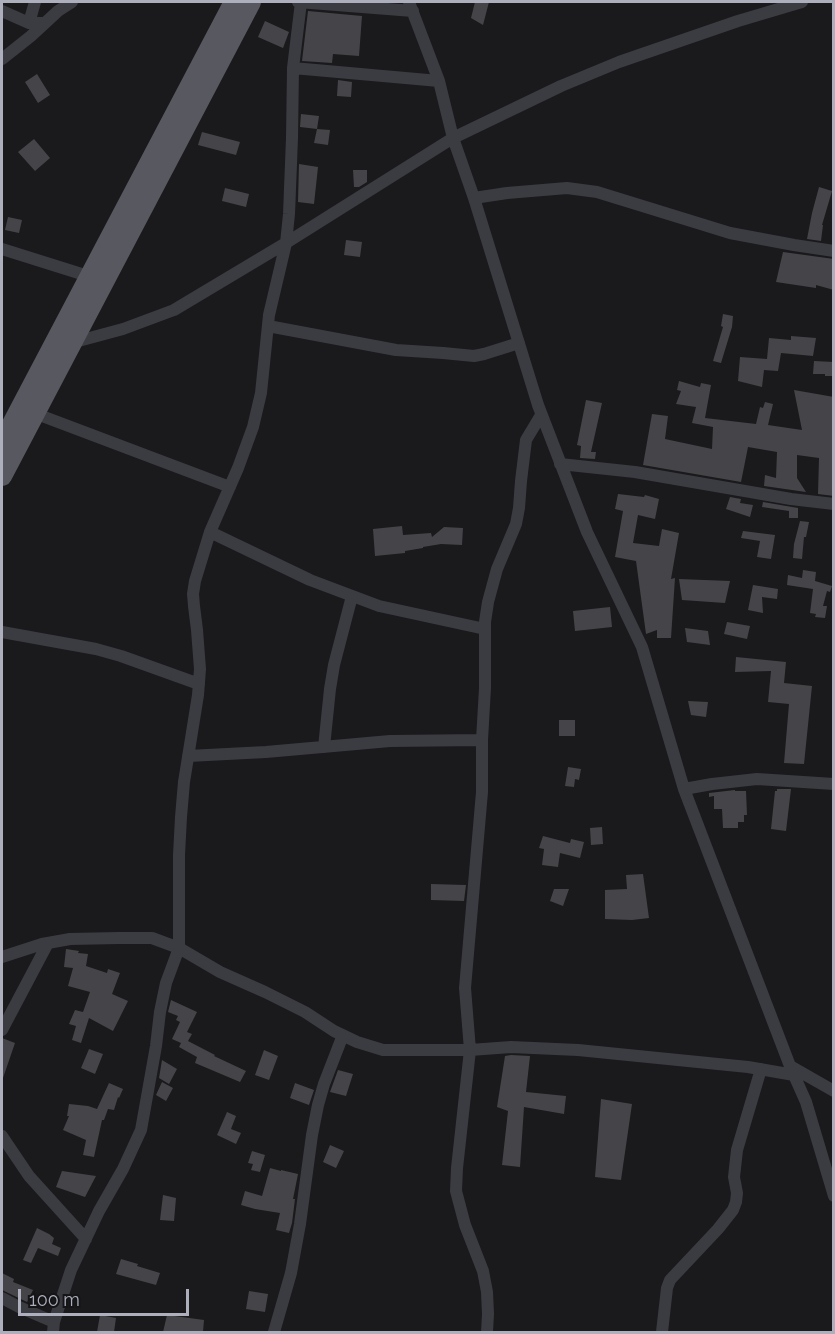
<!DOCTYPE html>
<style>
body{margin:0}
#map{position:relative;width:835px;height:1334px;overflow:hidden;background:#1a1a1c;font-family:Raleway,sans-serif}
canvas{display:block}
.frame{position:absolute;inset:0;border:3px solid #adb0bc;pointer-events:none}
.scale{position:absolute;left:18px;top:1289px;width:171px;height:27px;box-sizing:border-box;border:3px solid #adb0bc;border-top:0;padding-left:8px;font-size:18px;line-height:21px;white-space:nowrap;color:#adb0bc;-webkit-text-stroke:4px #151518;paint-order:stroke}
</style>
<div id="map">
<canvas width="835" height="1334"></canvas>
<div class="frame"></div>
<div class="scale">100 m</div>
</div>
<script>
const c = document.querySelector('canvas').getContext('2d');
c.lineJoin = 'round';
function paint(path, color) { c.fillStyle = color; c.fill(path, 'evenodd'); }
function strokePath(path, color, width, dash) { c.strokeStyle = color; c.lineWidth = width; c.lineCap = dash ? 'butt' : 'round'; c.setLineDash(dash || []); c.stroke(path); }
paint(new Path2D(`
 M475 2H489L483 25 471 18Z
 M308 11 362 16 359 56 333 54 332 63 302 61Z
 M265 21 289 32 283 48 258 37Z
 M37 74 50 95 38 103 25 82Z
 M338 80 352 82 351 97 337 96Z
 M301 114 319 116 317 129 300 127Z
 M317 129 330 130 328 145 314 143Z
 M202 132 240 142 236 155 198 145Z
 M34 139 50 158 35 171 18 152Z
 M299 164 318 167 314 204 298 202Z
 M353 170H367V182L359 187H354Z
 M819 187 832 191 822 225H823L821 241 807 239 812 213Z
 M225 188 249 194 246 207 222 201Z
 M8 217 22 220 19 233 5 230Z
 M346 240 362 242 360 257 344 255Z
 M783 252 834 259V290L816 285V288L776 282Z
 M723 314 733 316 732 327 721 363 713 361 723 327 721 326Z
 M791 336 816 338 813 356 781 353 778 371 764 370 762 387 738 381 740 357 767 359 769 338 791 340Z
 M814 361 834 362V376H825V374H813Z
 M679 381 700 387 701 383 711 385 705 418 756 424 760 407 763 408 765 402 773 404 768 425 802 430 794 390 834 397V496L818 494 819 458 797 455V478L806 492 764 486 765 475 776 478 777 452 748 447 741 482 643 465 652 414 668 416 665 439 712 449 713 427 692 423 696 407 676 404 681 391 677 390Z
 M586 400 602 403 591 452H596L595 459 580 458 581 446 577 445Z
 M618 494 644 497 645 495 659 499 655 519 638 515 633 543 659 546 662 529 679 533 671 579 675 578 671 638H657V630L646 634 636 561 615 557 623 511 615 509Z
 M730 497 741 499 740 503 753 505 750 517 726 509Z
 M763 502 798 508V518H789V511L762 507Z
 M800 521 809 522 806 537H804L802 559 793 558 794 544Z
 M402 526 403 535 431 533 432 537 444 527 463 528 462 545 441 544 423 547V548L405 551V553L375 556 373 529Z
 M743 531 775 535 771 559 757 557 760 541 741 538Z
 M803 570 816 572 815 581 832 586 830 592 827 591 823 606H827L825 618 815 617 816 614 810 613 813 589 787 585 788 575 802 578Z
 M679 579 730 581 725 603 682 600Z
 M753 585 778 589 777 599 762 597 763 613 748 610Z
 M610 607 612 627 575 631 573 611Z
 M727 622 750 626 747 639 724 634Z
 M685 628 708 631 710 645 687 642Z
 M736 657 786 662 784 683 812 686 804 764 784 763 789 704 768 702 771 671 735 672Z
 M688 701 708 702 706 717 691 715Z
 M559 720H575V736H559Z
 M568 767 581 769 579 780 575 779 574 787 565 786Z
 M777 789H791L786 831 771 829 775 791H777Z
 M735 790V791H746L747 815H744V822H738V828H723L722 809H714V796L709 797V793Z
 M602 827 603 844 591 845 590 828Z
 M543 836 570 843 571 839 584 842 580 858 560 853 558 867 542 865 544 849 539 848Z
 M643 874 649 918 632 920 605 919V890L627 889 626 875Z
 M431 884 466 885 464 901 431 900Z
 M554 889H569L563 906 550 901Z
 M66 949 79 951 78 953 88 954 86 966 107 973 108 969 120 973 112 994 128 1001 113 1031 89 1018 81 1043 72 1040 76 1026 69 1024 75 1010 83 1012 90 992 68 986 73 968 64 967Z
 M171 1000 197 1012 187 1032 192 1034 188 1041 215 1055 214 1056 246 1071 240 1082 195 1063 197 1057 179 1047 181 1043 172 1039 180 1022 176 1020 178 1016 168 1012Z
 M2 1038 15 1043 3 1078H2Z
 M89 1049 103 1054 95 1074 81 1068Z
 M264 1050 278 1056 269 1080 255 1075Z
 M511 1055 530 1056 526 1092 566 1096 564 1114 524 1107 520 1167 502 1165 508 1111 497 1107 505 1056Z
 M162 1060 177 1069 169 1084 159 1078Z
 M338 1070 353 1074 346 1096 330 1092Z
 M162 1082 173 1088 166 1101 156 1095Z
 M109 1083 123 1089 119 1098 118 1097 114 1110 108 1109 104 1120H102L94 1157 83 1155 86 1140 63 1130 69 1116H67L69 1104 88 1106 97 1109Z
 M295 1083 314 1090 309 1105 290 1098Z
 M601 1099 632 1104 621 1180 595 1177Z
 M227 1112 236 1116 231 1129 241 1133 236 1144 217 1135Z
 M330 1145 344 1151 336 1168 323 1162Z
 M252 1151 265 1155 260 1172 251 1170 253 1164 248 1163Z
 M270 1168 281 1171V1170L298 1174 293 1199H295L292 1223 289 1233 276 1230 280 1213 255 1209 241 1205 245 1191 262 1196Z
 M62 1171 96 1176 85 1197 56 1187Z
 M163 1195 176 1198 174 1221 160 1220Z
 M37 1228 49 1234 54 1238 52 1244 61 1248 58 1256 38 1248 31 1263 23 1260Z
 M121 1259 138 1264 137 1266 160 1273 156 1285 116 1274Z
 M2 1273 14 1279 13 1282 33 1290 27 1302 2 1290Z
 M249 1291 268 1294 265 1312 246 1309Z
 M100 1315 116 1318 114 1332H97Z
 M167 1315 204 1320 203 1332H163Z`), '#454549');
strokePath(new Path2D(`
 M298 2 413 11
 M409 2 439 81 453 138 474 198 538 405 587 532 642 647 684 789 790 1066 806 1102 834 1196
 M2 11 29 23H45
 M29 23 35 2
 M2 59 31 36 58 11 72 2
 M293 68 439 81
 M474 198 507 193 567 188 597 192 730 233 794 245 834 251
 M2 249 88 276
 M268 326 396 350 443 353 474 356 484 354 519 343
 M71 343 123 329 174 310 286 243 453 138 561 86 619 62 738 21 802 2
 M34 413 230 487
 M560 464 635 472 791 499 834 504
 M210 532 310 580 379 606 485 629
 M2 632 96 649 121 656 199 684
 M324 747 330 689 334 665 352 596
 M188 756 266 752 390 741 482 740
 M684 789 712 784 757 779 834 784
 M2 957 42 944 70 939 119 938H152L179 948 220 972 265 992 305 1012 334 1031 357 1042 383 1050H470L511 1047 578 1050 748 1067 794 1075
 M2 1030 48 943
 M790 1066 834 1091
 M2 1136 29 1176 86 1239
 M2 1298 19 1307 54 1322
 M53 1332 54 1322 71 1270 99 1211 123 1169 141 1130 156 1046 160 1012 166 983 179 948V855L181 817 184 782 198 695 200 669 197 630 194 606 193 594 195 581 210 532 238 468 253 427 261 393 269 315 286 243 289 214 292 138 293 68 301 2
 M274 1332 291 1273 300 1224 312 1135 318 1105 324 1084 343 1035
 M487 1332 488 1314 487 1292 483 1271 465 1225 456 1191 457 1168 470 1050 465 988 482 792V740L485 688V622L488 602 497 569 516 524 519 508 521 481 526 440 541 415
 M662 1332 667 1288 670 1280 718 1229 733 1210 736 1202 737 1193 734 1177 737 1150 761 1069`), '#3b3c41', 12);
strokePath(new Path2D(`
 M2 443 234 2
 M2 476 251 2`), '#575860', 20);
</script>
